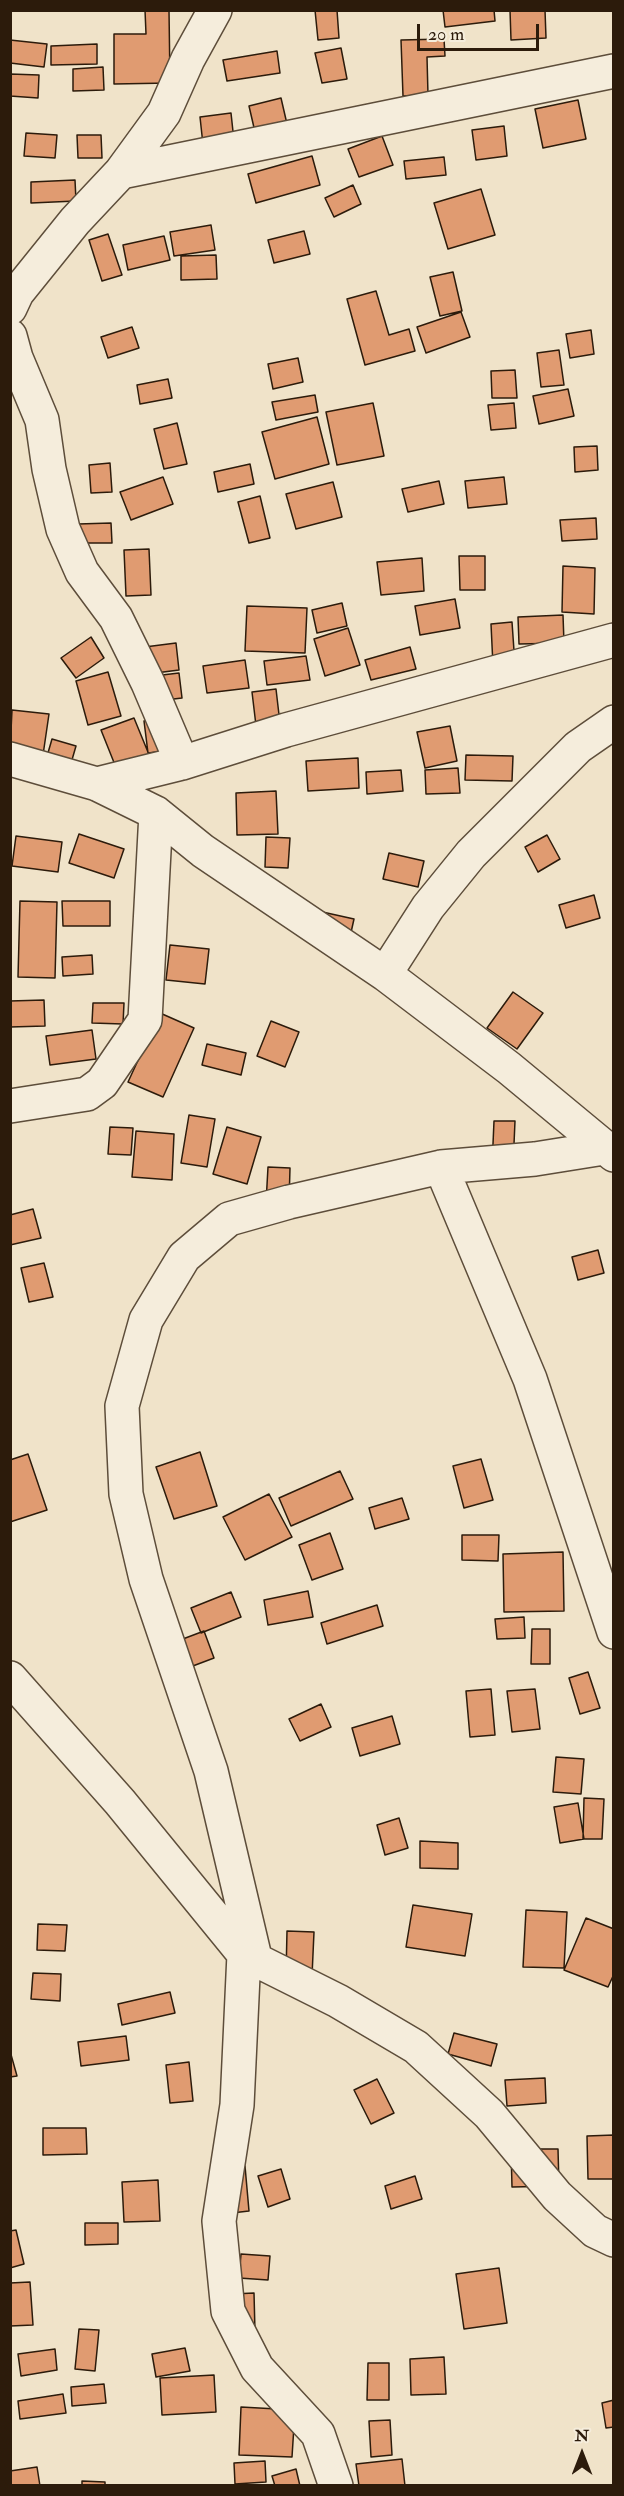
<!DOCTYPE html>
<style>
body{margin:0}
#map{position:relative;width:624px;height:2496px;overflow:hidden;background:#f0e3c9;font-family:"IM FELL Double Pica",serif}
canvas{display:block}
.frame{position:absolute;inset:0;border:12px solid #2c1b0b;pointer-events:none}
.north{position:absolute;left:552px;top:2424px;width:60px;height:60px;-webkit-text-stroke:4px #f5eddc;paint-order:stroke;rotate:0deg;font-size:16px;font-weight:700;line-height:24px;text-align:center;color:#2c1b0b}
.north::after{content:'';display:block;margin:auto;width:21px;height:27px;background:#2c1b0b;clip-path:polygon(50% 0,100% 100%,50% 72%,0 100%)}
.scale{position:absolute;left:417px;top:24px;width:122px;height:27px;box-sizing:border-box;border:3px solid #2c1b0b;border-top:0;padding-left:8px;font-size:18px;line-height:21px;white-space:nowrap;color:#2c1b0b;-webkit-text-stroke:4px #f5eddc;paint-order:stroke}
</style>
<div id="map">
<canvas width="624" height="2496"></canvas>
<div class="frame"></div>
<div class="north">N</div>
<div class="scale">20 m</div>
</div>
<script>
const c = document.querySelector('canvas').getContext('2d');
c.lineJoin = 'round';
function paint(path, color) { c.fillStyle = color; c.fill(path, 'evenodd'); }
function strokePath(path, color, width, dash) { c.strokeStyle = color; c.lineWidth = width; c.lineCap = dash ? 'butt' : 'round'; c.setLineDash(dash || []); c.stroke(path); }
const building = new Path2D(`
 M145 10H169L170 83 114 84V34H146Z
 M315 10H337L339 38 318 40Z
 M443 10H494L495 21 445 27Z
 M510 10H545L546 38 511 40Z
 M444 39 445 56 427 57 428 95 403 96 401 40Z
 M10 40 47 44 44 67 10 63Z
 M97 44V64L51 65V46Z
 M341 48 347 79 322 83 315 53Z
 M277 51 280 73 227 81 223 60Z
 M103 67 104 90 73 91V69Z
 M10 74 39 75 38 98 10 96Z
 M281 98 290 137 258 145 249 106Z
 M578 100 586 139 543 148 535 109Z
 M231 113 235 150 204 154 200 117Z
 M504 126 507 156 476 160 472 130Z
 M26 133 57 135 55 158 24 156Z
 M77 135H101L102 158H78Z
 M382 136 393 165 359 177 348 149Z
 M312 156 320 185 256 203 248 174Z
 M444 157 446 175 406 179 404 161Z
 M75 180 76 201 31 203V182Z
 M353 185 361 204 334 217 325 198Z
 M481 189 495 235 448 249 434 203Z
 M211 225 215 250 174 256 170 232Z
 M304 231 310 254 274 263 268 240Z
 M108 234 122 275 102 281 89 240Z
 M164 236 170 260 128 270 123 245Z
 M216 255 217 279 181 280V256Z
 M453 272 462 311 440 316 430 277Z
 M376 291 389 335 409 329 415 351 365 365 347 299Z
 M461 312 470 337 426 353 417 327Z
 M132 327 139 348 108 358 101 337Z
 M591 330 594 354 570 358 566 334Z
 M559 350 564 385 541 387 537 353Z
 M298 358 303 382 273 389 268 364Z
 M515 370 517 398H492L491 371Z
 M168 379 172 398 140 404 137 385Z
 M568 389 574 416 539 424 533 396Z
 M315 395 318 412 276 420 272 402Z
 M373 403 384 456 337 465 326 412Z
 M514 403 516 428 491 430 488 405Z
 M317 417 329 464 275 479 262 432Z
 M177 423 187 464 164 469 154 429Z
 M597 446 598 470 575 472 574 447Z
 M110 463 112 492 91 493 89 465Z
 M250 464 254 484 218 492 214 472Z
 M163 477 173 504 131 520 120 492Z
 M504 477 507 504 468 508 465 481Z
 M439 481 444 504 408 512 402 489Z
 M333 482 342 517 296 529 286 494Z
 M260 496 270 538 249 543 238 502Z
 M596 518 597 539 562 541 560 520Z
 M111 523 112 543H79L78 524Z
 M149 549 151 595 126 596 124 550Z
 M459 556H485V590H460Z
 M422 558 424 591 381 595 377 562Z
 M563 566 595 568 594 614 562 612Z
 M455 599 460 628 420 635 415 606Z
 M342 603 347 626 317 633 312 610Z
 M247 606 307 608 305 653 245 651Z
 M563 615 564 643 519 644 518 617Z
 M512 622 515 665 493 666 491 624Z
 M348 628 360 665 325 676 314 639Z
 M91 637 104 658 76 678 61 658Z
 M176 643 179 670 132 676 129 649Z
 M410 647 416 669 371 680 365 660Z
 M306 656 310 680 267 685 264 661Z
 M245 660 249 688 207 693 203 666Z
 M108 672 121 716 88 725 76 681Z
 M179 673 182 698 140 703 137 678Z
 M276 689 281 732 257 734 252 692Z
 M12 710 49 714 43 755 10 751Z
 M179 717 183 749 148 753 144 721Z
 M134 718 150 757 117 770 101 730Z
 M450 726 457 761 425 768 417 732Z
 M52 739 76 746 67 777 43 770Z
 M466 755 513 756 512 781 465 780Z
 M358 758 359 788 308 791 306 761Z
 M458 768 460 793 426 794 425 770Z
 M401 770 403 791 367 794 366 772Z
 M276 791 278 834 237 835 236 793Z
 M79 834 124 849 114 878 69 863Z
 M547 835 560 859 538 872 525 847Z
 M16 836 62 842 58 872 12 866Z
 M266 837 290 838 288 868 265 867Z
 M389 853 424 861 418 887 383 879Z
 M594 895 600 918 566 928 559 905Z
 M20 901 57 902 55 978 18 977Z
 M62 901H110V926H63Z
 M318 911 354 919 348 946Z
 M170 945 209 949 205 984 166 980Z
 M92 955 93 974 63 976 62 957Z
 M513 992 543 1013 517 1049 487 1028Z
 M44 1000 45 1026 10 1027V1001Z
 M93 1003H124L123 1024 92 1023Z
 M160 1013 194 1028 163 1097 128 1082Z
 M271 1021 299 1032 285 1067 257 1056Z
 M92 1030 96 1059 50 1065 46 1036Z
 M207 1044 246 1053 241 1075 202 1065Z
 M189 1115 215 1119 207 1167 181 1163Z
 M494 1121H515L513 1167H492Z
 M110 1127 133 1128 131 1155 108 1154Z
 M227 1127 261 1137 247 1184 213 1174Z
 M136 1131 174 1134 172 1180 132 1177Z
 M268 1167 290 1168 289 1203H266Z
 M33 1209 41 1238 10 1245V1215Z
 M598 1250 604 1273 578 1280 572 1257Z
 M44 1263 53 1297 29 1302 21 1268Z
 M200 1452 217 1506 174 1519 156 1467Z
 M28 1454 47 1510 10 1522V1460Z
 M481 1459 493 1500 464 1508 453 1466Z
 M340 1471 353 1499 291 1526 279 1498Z
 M269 1494 292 1537 245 1560 223 1517Z
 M402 1498 409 1519 375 1529 369 1508Z
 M330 1533 343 1569 312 1580 299 1545Z
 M462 1535H499L498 1561 462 1560Z
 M563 1552 564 1611 504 1612 503 1554Z
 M308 1591 313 1617 268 1625 264 1600Z
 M231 1592 241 1617 201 1633 191 1608Z
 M377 1605 383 1626 327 1644 321 1623Z
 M524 1617 525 1638 497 1639 495 1619Z
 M532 1629H550V1664H531Z
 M204 1631 214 1658 169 1675 159 1648Z
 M588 1672 600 1708 580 1714 569 1678Z
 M491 1689 495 1735 470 1737 466 1691Z
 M535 1689 540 1729 512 1732 507 1691Z
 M321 1704 331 1727 300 1741 289 1719Z
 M392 1716 400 1744 360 1756 352 1728Z
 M556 1757 584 1759 581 1794 553 1792Z
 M584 1798 604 1799 602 1839H583Z
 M578 1803 584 1839 560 1843 554 1807Z
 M399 1818 408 1848 385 1855 377 1825Z
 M420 1841 458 1843V1869L420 1868Z
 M413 1905 472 1914 465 1956 406 1947Z
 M526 1910 567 1912 564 1968 523 1967Z
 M586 1918 614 1929V1974L608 1987 564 1970Z
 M38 1924 67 1925 65 1951 37 1950Z
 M287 1931 314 1932 312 1976 286 1975Z
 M33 1973 61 1974 60 2001 31 1999Z
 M170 1992 175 2013 122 2025 118 2004Z
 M454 2033 497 2044 491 2066 448 2054Z
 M126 2036 129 2060 81 2066 78 2042Z
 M10 2051 17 2076 10 2077Z
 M189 2062 193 2101 170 2103 166 2065Z
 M545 2078 546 2103 507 2106 505 2080Z
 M377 2079 394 2113 371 2124 354 2090Z
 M43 2128H86L87 2154 43 2155Z
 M614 2135V2179H588L587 2136Z
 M511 2149H558L559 2186 512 2187Z
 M245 2166 249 2211 223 2214 219 2169Z
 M281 2169 290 2199 268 2207 258 2176Z
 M415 2176 422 2199 391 2209 385 2186Z
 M158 2180 160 2221 124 2222 122 2182Z
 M85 2223H118V2244L85 2245Z
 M16 2230 24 2264 10 2268V2231Z
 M241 2254 270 2256 268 2280 239 2278Z
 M499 2268 507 2323 464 2329 456 2274Z
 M30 2282 33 2325 10 2326V2283Z
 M254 2293 255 2332 233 2294Z
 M79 2329 99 2330 95 2371 75 2369Z
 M185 2348 190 2371 156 2377 152 2354Z
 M55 2349 57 2370 21 2376 18 2354Z
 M444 2357 446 2394 411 2395 410 2359Z
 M368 2363H389V2400H367Z
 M214 2375 216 2412 162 2415 160 2378Z
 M104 2384 106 2403 72 2406 71 2387Z
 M63 2394 66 2413 20 2419 18 2401Z
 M614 2400V2427L606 2428 602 2403Z
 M241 2407 295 2410 292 2457 239 2455Z
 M390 2420 392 2455 371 2457 369 2421Z
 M402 2459 405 2486H359L356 2464Z
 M265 2461 266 2482 235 2484 234 2463Z
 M37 2467 40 2486H10V2471Z
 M296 2469 300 2486H275L272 2476Z
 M82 2481 105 2482V2486H82Z`);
paint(building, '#e09b71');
strokePath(building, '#2c1b0b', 1.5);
const minor = new Path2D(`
 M121 172 614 71
 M10 308 17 293 75 221 121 172 164 113 188 59 215 10
 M10 336 16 358 42 420 49 469 63 529 82 572 116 618 148 683 182 763
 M10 759 97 784 156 813 203 851 385 974 509 1068 614 1155
 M97 784 182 763 286 730 614 640
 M385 974 428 907 471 854 578 747 614 722
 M10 1106 87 1094 102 1083 145 1020 156 813
 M441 1167 530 1379 614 1632
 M10 1678 120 1802 244 1954 237 2105 219 2221 228 2311 257 2368 318 2434 336 2486
 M244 1954 338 2001 416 2047 489 2114 557 2196 595 2231 614 2240
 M256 1962 211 1771 146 1579 126 1494 122 1406 146 1320 184 1257 229 1219 289 1202 441 1167 535 1159 604 1148`);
strokePath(minor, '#5d4d3a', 36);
strokePath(minor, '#f5eddc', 33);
</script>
